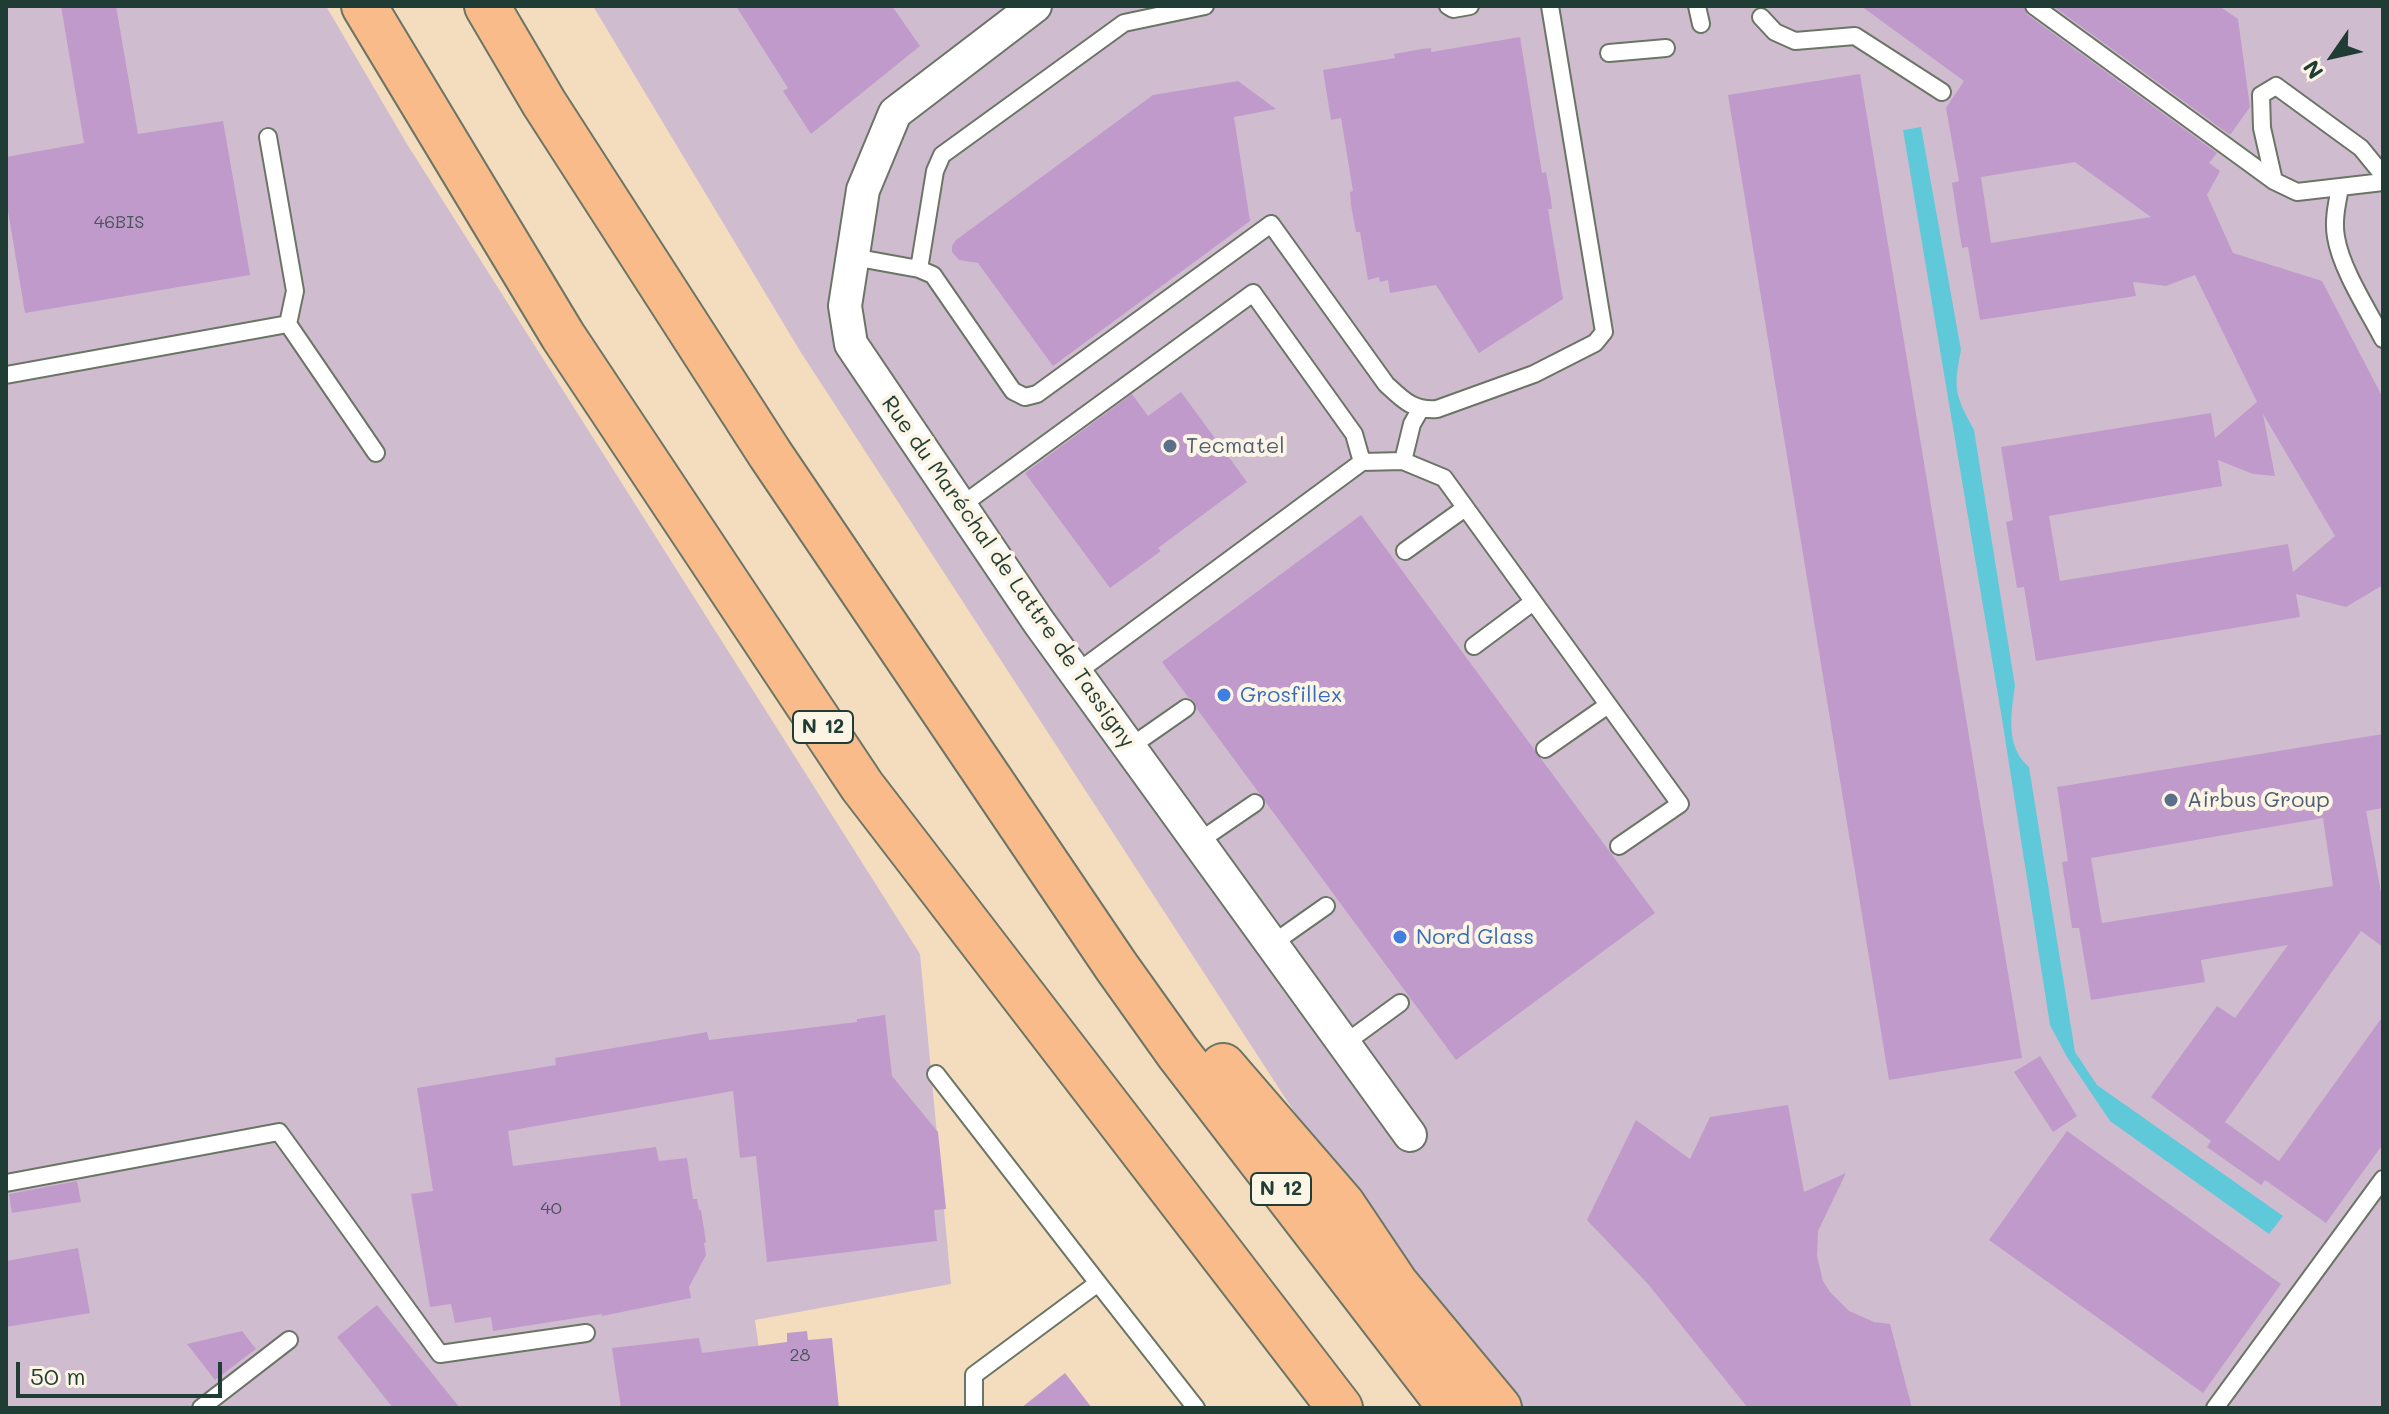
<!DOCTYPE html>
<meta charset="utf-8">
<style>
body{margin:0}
#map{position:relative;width:2389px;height:1414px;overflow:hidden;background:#f4ddbf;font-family:Mali,sans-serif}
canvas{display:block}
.frame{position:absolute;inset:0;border:8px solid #1f3d34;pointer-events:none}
.north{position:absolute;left:2293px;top:16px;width:80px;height:80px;-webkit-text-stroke:6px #fcf5e5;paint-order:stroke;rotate:236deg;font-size:22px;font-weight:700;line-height:32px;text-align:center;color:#1f3d34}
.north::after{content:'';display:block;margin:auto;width:28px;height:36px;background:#1f3d34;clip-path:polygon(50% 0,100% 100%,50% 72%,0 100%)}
.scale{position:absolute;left:16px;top:1362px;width:206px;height:36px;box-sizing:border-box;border:4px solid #1f3d34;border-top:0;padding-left:10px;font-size:24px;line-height:28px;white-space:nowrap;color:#1f3d34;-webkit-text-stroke:6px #fcf5e5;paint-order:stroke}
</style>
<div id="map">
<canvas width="2389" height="1414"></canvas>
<div class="frame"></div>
<div class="north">N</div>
<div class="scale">50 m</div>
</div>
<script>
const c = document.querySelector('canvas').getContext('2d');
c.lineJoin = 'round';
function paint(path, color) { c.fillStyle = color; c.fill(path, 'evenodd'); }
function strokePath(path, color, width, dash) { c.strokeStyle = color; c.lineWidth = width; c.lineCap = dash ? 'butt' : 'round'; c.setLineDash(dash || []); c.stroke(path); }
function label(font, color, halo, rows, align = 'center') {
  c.font = font + ' Mali,sans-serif'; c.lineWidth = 8; c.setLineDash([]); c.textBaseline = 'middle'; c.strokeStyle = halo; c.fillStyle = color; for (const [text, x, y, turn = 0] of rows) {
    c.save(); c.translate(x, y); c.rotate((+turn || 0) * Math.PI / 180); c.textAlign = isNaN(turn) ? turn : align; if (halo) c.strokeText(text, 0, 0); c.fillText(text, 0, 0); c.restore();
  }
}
paint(new Path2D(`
 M6 6H326L407 144 920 954 951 1284 755 1320 767 1408H6Z
 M593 6H2383V1408H1522L1369 1227 800 351Z`), '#cfbdcf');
paint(new Path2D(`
 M1921 127 1961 350C1953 389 1955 395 1974 430L2015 686C2011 714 2005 747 2029 767L2075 1052 2097 1085 2283 1216 2269 1234 2110 1121 2067 1057 2050 1025 2002 719 1903 130Z`), '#5fc9da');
paint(new Path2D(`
 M61 6H116L138 134 223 121 250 275 25 313 6 199V157L84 143Z
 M736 6H892L920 46 811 134 783 91 788 88Z
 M1861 6H2023L2028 15 2217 153 2209 163 2220 171 2207 195 2233 253 2322 281 2383 398V585L2346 607 2296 594 2300 617 2036 661 2024 587 2017 588 2006 522 2013 520 2001 447 2211 413 2215 438 2257 402 2195 275 2166 286 2133 282 2136 296 1980 320 1968 247 1962 248 1957 216 1952 183 1959 181 1946 108 1964 81ZM2075 162 2151 217 1991 243 1981 177ZM2263 414 2335 536 2293 572 2288 544 2060 581 2049 516 2222 486 2218 460 2253 474 2275 476Z
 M2053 6H2219L2238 19 2250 107 2230 135Z
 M1520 37 1542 173 1546 172 1551 200 1552 209H1548L1563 299 1479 353 1436 285 1390 293 1388 280 1380 282 1379 277 1368 280 1360 232H1356L1351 205 1350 192 1353 191 1341 118 1331 120 1323 70 1395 58 1394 54 1422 49 1431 48V52Z
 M1860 74 2022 1058 1889 1080 1728 95Z
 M1238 81 1276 109 1234 117 1250 221 1053 366 978 263 959 260 952 252V246L956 240 1153 95Z
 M1181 392 1247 482 1158 548 1161 551 1110 588 1025 473 1132 394 1148 416Z
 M1361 515 1655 913 1456 1060 1197 709 1194 701 1188 697 1162 662Z
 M2383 734V808L2366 811 2383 903V947L2361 931 2225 1122 2279 1161 2383 1016V1144L2326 1223 2265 1180 2261 1185 2231 1164 2207 1147 2211 1141 2151 1097 2217 1006 2235 1018 2288 945 2201 960 2205 982 2091 1000 2079 928H2072L2062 862 2068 861 2057 787ZM2323 818 2333 886 2102 923 2091 858Z
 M885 1015 892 1076 938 1132 946 1209 934 1210 937 1241 767 1262 756 1156 740 1158 733 1091 508 1131 513 1166 656 1147 659 1161 687 1158 693 1199H697L699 1210H701L706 1242 704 1243 706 1255 689 1287 691 1298 602 1316V1314L493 1331 491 1317 455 1323 451 1304 430 1307 411 1194 433 1191 417 1088 556 1065 555 1058 707 1032 709 1040 857 1022V1019Z
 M2040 1056 2077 1116 2053 1132 2014 1072Z
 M1788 1105 1804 1192 1846 1173 1818 1231 1817 1256 1823 1281 1830 1292 1849 1311 1874 1322 1890 1324 1912 1408H1748L1648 1284 1587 1220 1636 1120 1690 1159 1710 1117Z
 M2067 1131 2281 1284 2203 1393 1989 1240Z
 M77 1181 81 1202 12 1213 9 1194Z
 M78 1248 90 1313 6 1327V1261Z
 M377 1305 460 1408H393L337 1337Z
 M242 1331 256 1349 215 1380 187 1344Z
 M807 1331 808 1340 832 1338 839 1408H621L612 1348 699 1338 702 1353 787 1342V1333Z
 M1065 1373 1092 1408H1021Z`), '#c19acc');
const service = new Path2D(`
 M1448 6 1453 9 1470 6
 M1697 6 1701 24
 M2034 6 2274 181 2297 192 2383 182
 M1761 17 1775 32 1795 41 1855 36 1942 92
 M1609 53 1666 48
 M268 137 295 291 288 324
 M2274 181 2262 128 2261 95 2276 86 2361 148 2383 175
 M2340 188C2337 203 2333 221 2336 237 2341 269 2368 310 2383 339
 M853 257 919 269 933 275 1013 391 1025 397 1037 394 1271 224 1386 384C1403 400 1413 411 1437 409L1534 374 1595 343 1604 332 1550 6
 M919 269 935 171 942 155 1124 23 1205 6
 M6 375 288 324 376 453
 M1403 461 1412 424 1420 410
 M962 505 1253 293 1354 434 1362 462
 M1405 551 1465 508
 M1474 646 1533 602
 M1076 673 1362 462 1403 461 1444 478 1680 804 1619 846
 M1130 747 1186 708
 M1545 749 1608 705
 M1198 842 1255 803
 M1272 944 1326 906
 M1344 1044 1400 1003
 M936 1074 1098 1283
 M6 1183 279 1132 440 1354 586 1333
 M201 1408 289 1340
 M974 1408V1375L1098 1283 1196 1408
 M2215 1408 2383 1179`);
const minor = new Path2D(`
 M1035 6 895 113 863 190 845 306 851 344 1038 621 1410 1135`);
const trunk = new Path2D(`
 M364 6 563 336 862 786 1340 1408
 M487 6 544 103 770 454 1116 966 1178 1053 1451 1408
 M1223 1066 1343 1205 1396 1284 1499 1408`);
strokePath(service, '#6a7565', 20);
strokePath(minor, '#6a7565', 36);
strokePath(trunk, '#6a7565', 48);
strokePath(service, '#fff', 16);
strokePath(minor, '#fff', 32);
strokePath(trunk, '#fabb8b', 44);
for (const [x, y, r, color] of [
 [1170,446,8,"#5c6f8a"],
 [1224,695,8,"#3f7fe0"],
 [2171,800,8,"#5c6f8a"],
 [1400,937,8,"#3f7fe0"]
]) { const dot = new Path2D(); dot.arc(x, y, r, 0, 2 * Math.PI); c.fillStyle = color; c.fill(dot); strokePath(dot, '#fcf5e5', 3); }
label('18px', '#48545a', null, [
 ["46BIS",119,222],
 ["40",551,1208],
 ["28",800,1355]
]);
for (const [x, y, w] of [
 [823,727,60],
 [1281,1189,60]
]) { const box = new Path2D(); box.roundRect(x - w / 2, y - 16, w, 32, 6); c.fillStyle = '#fcf5e5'; c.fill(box); strokePath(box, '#1f3d34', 2); }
label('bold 20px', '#1f3d34', null, [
 ["N 12",823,727],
 ["N 12",1281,1189]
]);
label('22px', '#4e5e75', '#fcf5e5', [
 ["Tecmatel",1186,446],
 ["Airbus Group",2187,800]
], 'left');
label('22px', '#1f3d34', '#fcf5e5', [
 ["Rue du Maréchal de Lattre de Tassigny",1008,572,55]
]);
label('22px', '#366cbe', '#fcf5e5', [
 ["Grosfillex",1240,695],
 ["Nord Glass",1416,937]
], 'left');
</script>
